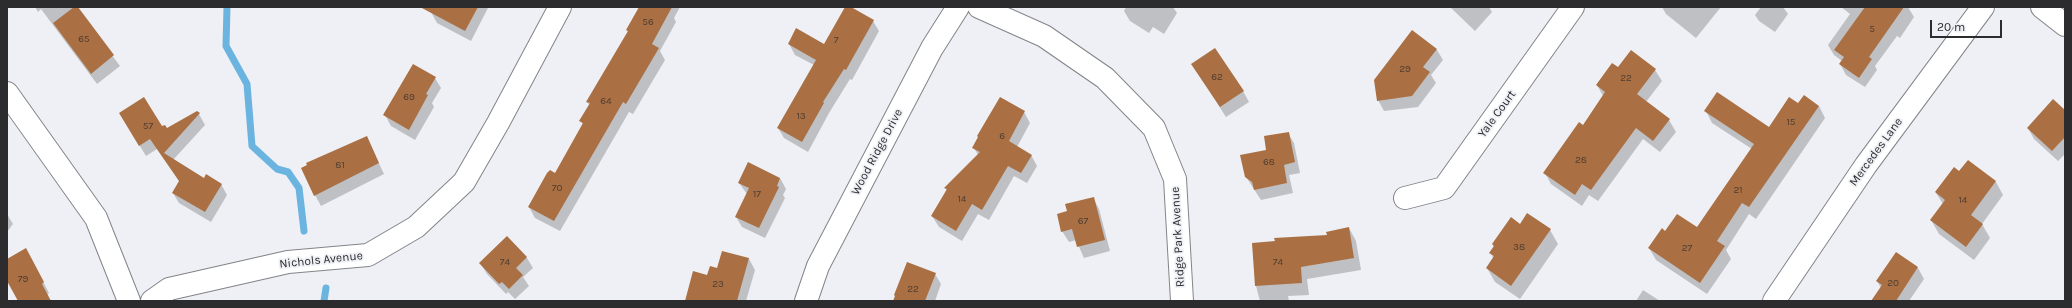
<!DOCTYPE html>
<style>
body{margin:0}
#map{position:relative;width:2072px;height:308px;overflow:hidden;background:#eef0f5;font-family:Karla,sans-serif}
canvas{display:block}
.frame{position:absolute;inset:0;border:8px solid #2c2c2e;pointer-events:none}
.scale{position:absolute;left:1930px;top:20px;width:72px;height:18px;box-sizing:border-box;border:2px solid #2c2c2e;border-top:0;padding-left:5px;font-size:12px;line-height:14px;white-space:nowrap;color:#2c2c2e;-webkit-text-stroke:3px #eef0f5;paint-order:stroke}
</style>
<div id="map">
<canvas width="2072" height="308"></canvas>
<div class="frame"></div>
<div class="scale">20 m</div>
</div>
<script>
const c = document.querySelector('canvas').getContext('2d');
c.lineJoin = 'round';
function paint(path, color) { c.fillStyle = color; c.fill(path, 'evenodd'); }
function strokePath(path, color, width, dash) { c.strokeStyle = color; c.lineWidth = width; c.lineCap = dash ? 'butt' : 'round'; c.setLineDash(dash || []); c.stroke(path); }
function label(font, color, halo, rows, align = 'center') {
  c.font = font + ' Karla,sans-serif'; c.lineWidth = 3.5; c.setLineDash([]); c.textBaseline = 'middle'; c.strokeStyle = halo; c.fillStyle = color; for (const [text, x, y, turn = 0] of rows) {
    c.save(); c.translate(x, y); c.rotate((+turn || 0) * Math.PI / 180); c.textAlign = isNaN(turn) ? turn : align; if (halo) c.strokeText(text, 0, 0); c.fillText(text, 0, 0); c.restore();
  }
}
paint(new Path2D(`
 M35 7H76L120 66 97 84 41 9 38 12Z
 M434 7H488V8L471 41 437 23 431 12Z
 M640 7H680L674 18 676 22 660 51 665 60 633 114 629 112 560 231 535 218 529 207 555 174 583 125 581 121 590 106 587 102 628 32 627 30Z
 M846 7 873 21 879 31 852 80 850 79 829 113 808 152 784 138 778 128 814 65 795 55 789 44 825 45Z
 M1126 7H1173L1177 13 1164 34 1153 27 1149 33 1130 21 1124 11Z
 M1450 7H1489L1492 12 1475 31Z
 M1662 7H1721L1696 38 1666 14Z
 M1761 7H1783L1788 14 1775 32 1759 21 1755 15Z
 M1841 7H1908L1914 17 1900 38 1897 36 1875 66 1877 70 1865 87 1846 75 1840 64 1842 61 1834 55 1828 45 1850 14Z
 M1412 31 1437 50 1443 60 1431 75 1436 83 1418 107 1384 111 1378 100Z
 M1192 64 1243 91 1249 102 1226 117Z
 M1618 69 1655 70 1662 81 1646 102 1669 120 1676 132 1660 152 1643 139 1598 201 1589 195 1582 206 1551 184 1545 173 1583 126 1603 96 1597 85Z
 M435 78 441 88 432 103 434 107 415 140 391 126 385 115Z
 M1798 105 1819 106 1825 118 1756 219 1749 214 1726 250 1731 259 1707 294 1656 260 1649 248 1666 232 1697 229 1752 149 1712 123 1706 111 1769 128Z
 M2065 111V154L2058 161 2034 139 2028 128Z
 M1024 112 1030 123 1017 147 1031 155 1037 166 1027 183 1014 176 989 220 978 214 962 241 939 227 932 216 947 191 945 188 978 155 974 148Z
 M120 113 167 129 199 114 205 125 173 160 204 179 221 184 227 195 211 222 179 203 173 193 180 182 157 149 146 156Z
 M1288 133 1294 143 1300 173 1289 175 1293 193 1261 200 1246 177 1268 150Z
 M367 138 384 174 321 206 315 195Z
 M1959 172 1996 182 2003 195 1982 224 1990 238 1974 260 1939 234 1931 220 1943 204 1936 193Z
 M780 178 786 189 783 195 785 198 765 238 742 227 736 217 747 194 739 183Z
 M1093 198 1099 209 1110 251 1084 258 1076 240 1069 242 1062 231 1068 212Z
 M7 214 13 224 7 232Z
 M1520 225 1550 230 1558 244 1520 299 1495 282 1487 268 1493 258 1491 253 1494 248 1493 245Z
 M1349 228 1356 241 1361 270 1307 279 1309 295 1288 296 1289 301H1260L1256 286 1328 236Z
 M507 238 527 258 533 268 523 277 529 286 515 299 508 292 506 294 487 274 480 263Z
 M1896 254 1918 268 1924 279 1909 301H1873L1881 288 1877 281Z
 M749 259 755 270 746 301H686L708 276 718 269Z
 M33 262 49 293 47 295 51 301H19L7 279V263Z
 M935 274 941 284 935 301H894Z
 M1643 290 1660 301H1636Z`), '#0003');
strokePath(new Path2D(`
 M227 7 226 46 247 84 252 146 277 169 288 172 299 188 304 231
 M324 301 326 288`), '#6bb4df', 7);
paint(new Path2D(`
 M74 7H78L114 55 91 74 53 23Z
 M420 7H478L465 31Z
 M639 7H672L652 44 659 48 626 104 623 102 554 221 528 207 547 173 550 170 555 173 583 123 579 121 590 103 586 102 628 31 626 30Z
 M845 7H851L874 20 846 70 844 69 823 102 824 103 802 142 777 128 816 60 788 44 796 28 824 44Z
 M1865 7H1904L1869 57 1872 59 1859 78 1839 64 1844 57 1834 50Z
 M1412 30 1437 49 1423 67 1430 72 1412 96 1377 101 1374 80Z
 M1215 48 1244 91 1220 107 1191 64Z
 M1631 50 1656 69 1637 94 1670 119 1653 141 1636 128 1591 190 1582 184 1575 195 1543 173 1579 122 1583 125 1605 92 1596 85 1612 63 1618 67Z
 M413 64 436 77 426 94 428 95 409 130 383 115Z
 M1717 92 1769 127 1789 97 1798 103 1804 95 1819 106 1749 207 1742 203 1717 241 1725 246 1700 283 1648 248 1662 228 1665 231 1677 214 1697 227 1754 144 1704 111Z
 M144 97 162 126 165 125 167 128 197 111 200 113 164 153 204 178 206 174 222 184 205 212 172 193 179 181 150 139 139 146 119 113Z
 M1000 97 1025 111 1009 141 1032 155 1021 173 1008 166 982 210 972 204 956 231 931 216 947 189 944 188 980 152 972 148 978 137 977 136Z
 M2053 99 2065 110V137L2052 151 2027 128Z
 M1289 132 1295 162 1284 165 1287 183 1254 190 1252 182 1245 177 1240 155 1266 150 1264 136Z
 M367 136 379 163 314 196 301 168 307 165 306 163Z
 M1968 160 1996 181 1971 215 1983 224 1966 247 1930 220 1945 200 1935 192 1954 167 1959 171Z
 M748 162 780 178 777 186 779 187 759 228 735 217 749 188 738 183Z
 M1094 197 1105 240 1077 247 1072 229 1061 232 1057 214 1067 211 1065 204Z
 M1527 213 1551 229 1511 286 1486 268 1494 256 1489 253 1494 246 1492 244 1511 217 1520 224Z
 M1349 227 1354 258 1301 267 1302 283 1255 286 1252 243 1275 241 1274 238 1327 235 1326 232Z
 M507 236 527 257 516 268 523 275 509 289 502 282 499 284 479 263Z
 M26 248 44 282 42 284 51 301H18L7 281V259Z
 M722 251 749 258 737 301H685L693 271 707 275 710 266 717 268Z
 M1896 252 1918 267 1896 301H1871L1882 285 1876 281Z
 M907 262 936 273 925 301H893L895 296 894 295Z`), '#aa6f42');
const street = new Path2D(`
 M979 7 1044 36 1105 78 1154 128 1175 179 1182 301
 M7 93 96 218 129 301
 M1405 198 1444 188 1573 7
 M152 301 169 289 288 262 368 255 416 227 464 182 498 123 560 7
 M806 301 818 266 932 48 958 7
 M1774 301 1866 165 1983 7`);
const primary = new Path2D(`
 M2042 7 2065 25`);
strokePath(street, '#828488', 24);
strokePath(primary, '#828488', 24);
strokePath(street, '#fff', 22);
strokePath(primary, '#fff', 22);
label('10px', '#4c3d33', null, [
 ["56",648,22],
 ["5",1872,29],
 ["65",84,39],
 ["7",836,40],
 ["29",1405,69],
 ["62",1217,77],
 ["22",1626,78],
 ["69",409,97],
 ["64",606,101],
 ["13",801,116],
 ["15",1791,122],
 ["57",148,126],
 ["6",1002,136],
 ["28",1581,160],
 ["68",1269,162],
 ["81",340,165],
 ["70",557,188],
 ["21",1738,190],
 ["17",757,194],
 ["14",962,199],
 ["14",1963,200],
 ["67",1083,221],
 ["38",1519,247],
 ["27",1687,248],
 ["74",505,262],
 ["74",1278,262],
 ["79",23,279],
 ["20",1893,283],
 ["23",718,284],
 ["22",913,289]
]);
label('12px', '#2c2c2e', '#eef0f5', [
 ["Yale Court",1497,114,-54],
 ["Wood Ridge Drive",877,152,-62],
 ["Mercedes Lane",1876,152,-54],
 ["Ridge Park Avenue",1178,237,-93],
 ["Nichols Avenue",321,260,-6]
]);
</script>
